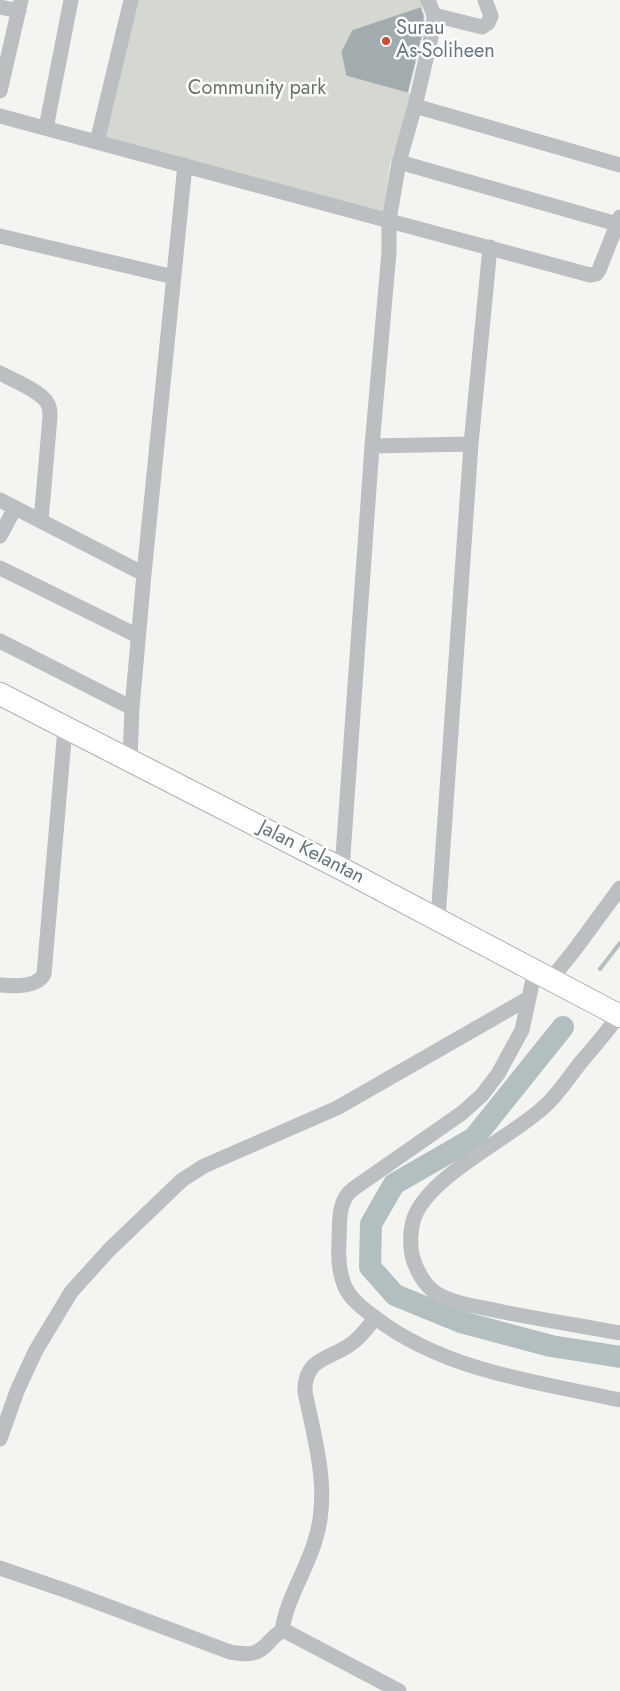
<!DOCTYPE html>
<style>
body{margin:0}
canvas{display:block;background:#f4f4f0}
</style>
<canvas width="620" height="1691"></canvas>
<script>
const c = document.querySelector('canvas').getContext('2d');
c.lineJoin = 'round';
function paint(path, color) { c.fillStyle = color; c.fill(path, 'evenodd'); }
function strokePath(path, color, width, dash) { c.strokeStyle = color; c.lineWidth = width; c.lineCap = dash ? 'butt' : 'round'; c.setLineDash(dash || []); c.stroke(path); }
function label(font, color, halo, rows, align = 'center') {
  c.font = font + ' Jost,sans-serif'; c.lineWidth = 5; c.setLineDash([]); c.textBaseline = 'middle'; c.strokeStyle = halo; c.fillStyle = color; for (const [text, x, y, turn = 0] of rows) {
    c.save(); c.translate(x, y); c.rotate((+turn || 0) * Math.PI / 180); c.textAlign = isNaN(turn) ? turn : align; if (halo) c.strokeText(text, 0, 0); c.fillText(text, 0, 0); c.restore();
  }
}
paint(new Path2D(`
 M131 0H428L424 6 352 30 341 52 347 76 412 94 390 164 383 212 97 142Z`), '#d4d8d0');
strokePath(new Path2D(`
 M600 969 620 943`), '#b1bfc1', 4);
strokePath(new Path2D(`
 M563 1027 474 1138 394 1184 371 1224 370 1267 395 1295 461 1322 551 1346 620 1357`), '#b1bfc1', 22);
const building = new Path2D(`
 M421 7 424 16V28L408 93 346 76 341 52 352 30Z`);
paint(building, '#a2abae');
strokePath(building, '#d5d5d3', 1);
const highway = new Path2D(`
 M0 694 342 869 620 1016`);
strokePath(highway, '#afb3b5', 24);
strokePath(new Path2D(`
 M0 7 19 11
 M434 15 482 27 488 23 491 16 485 0
 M0 91 21 0
 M415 106 620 165
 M0 116 590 275 596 274 599 270 620 217
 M46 128 71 0
 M97 142 131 0
 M399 162 617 224
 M0 236 174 277
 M0 373C13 380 38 390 46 401 50 406 50 411 50 417L41 521
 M372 446 471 444
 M0 500 144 574
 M0 536 15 508
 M0 568 138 636
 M0 641 132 708
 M130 759 132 708 144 574 185 165
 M342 869 372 446 389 252V220L399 162 415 106 433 29 434 15 428 0
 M438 919 471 444 490 247
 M535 970 522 1030 498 1074 482 1095 462 1113 353 1189C337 1201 340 1223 339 1242 338 1256 339 1273 345 1287 351 1300 365 1310 377 1319 446 1371 537 1382 620 1400
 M551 979 573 952 620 888
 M0 985C13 986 37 988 44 974L65 728
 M619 1015C607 1032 594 1047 581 1062 569 1077 559 1093 545 1106 511 1138 430 1175 414 1218 410 1230 410 1243 412 1255 415 1268 424 1285 436 1293 452 1303 475 1306 494 1310 536 1319 578 1325 620 1333
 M0 1439 17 1391 36 1350 71 1292 109 1250 182 1180 204 1166 337 1108 529 998
 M0 1568 70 1592 230 1652C248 1655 257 1656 270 1641 274 1637 277 1633 282 1631L287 1632 399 1691
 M282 1631C286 1600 306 1571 315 1541 331 1491 315 1441 305 1392 304 1358 329 1360 351 1344 361 1337 368 1327 375 1318`), '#bbbfc2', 15);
strokePath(highway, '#fff', 22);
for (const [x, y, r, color] of [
 [386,41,5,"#d14b34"]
]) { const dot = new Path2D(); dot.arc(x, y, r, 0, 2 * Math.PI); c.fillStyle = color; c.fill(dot); strokePath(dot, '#fff', 2); }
label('20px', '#66767f', '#fff', [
 ["Surau",396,29],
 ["As-Soliheen",396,52]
], 'left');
label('20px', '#697664', '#fff', [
 ["Community park",257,89]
]);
label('20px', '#66767f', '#fff', [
 ["Jalan Kelantan",311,853,27]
]);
</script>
